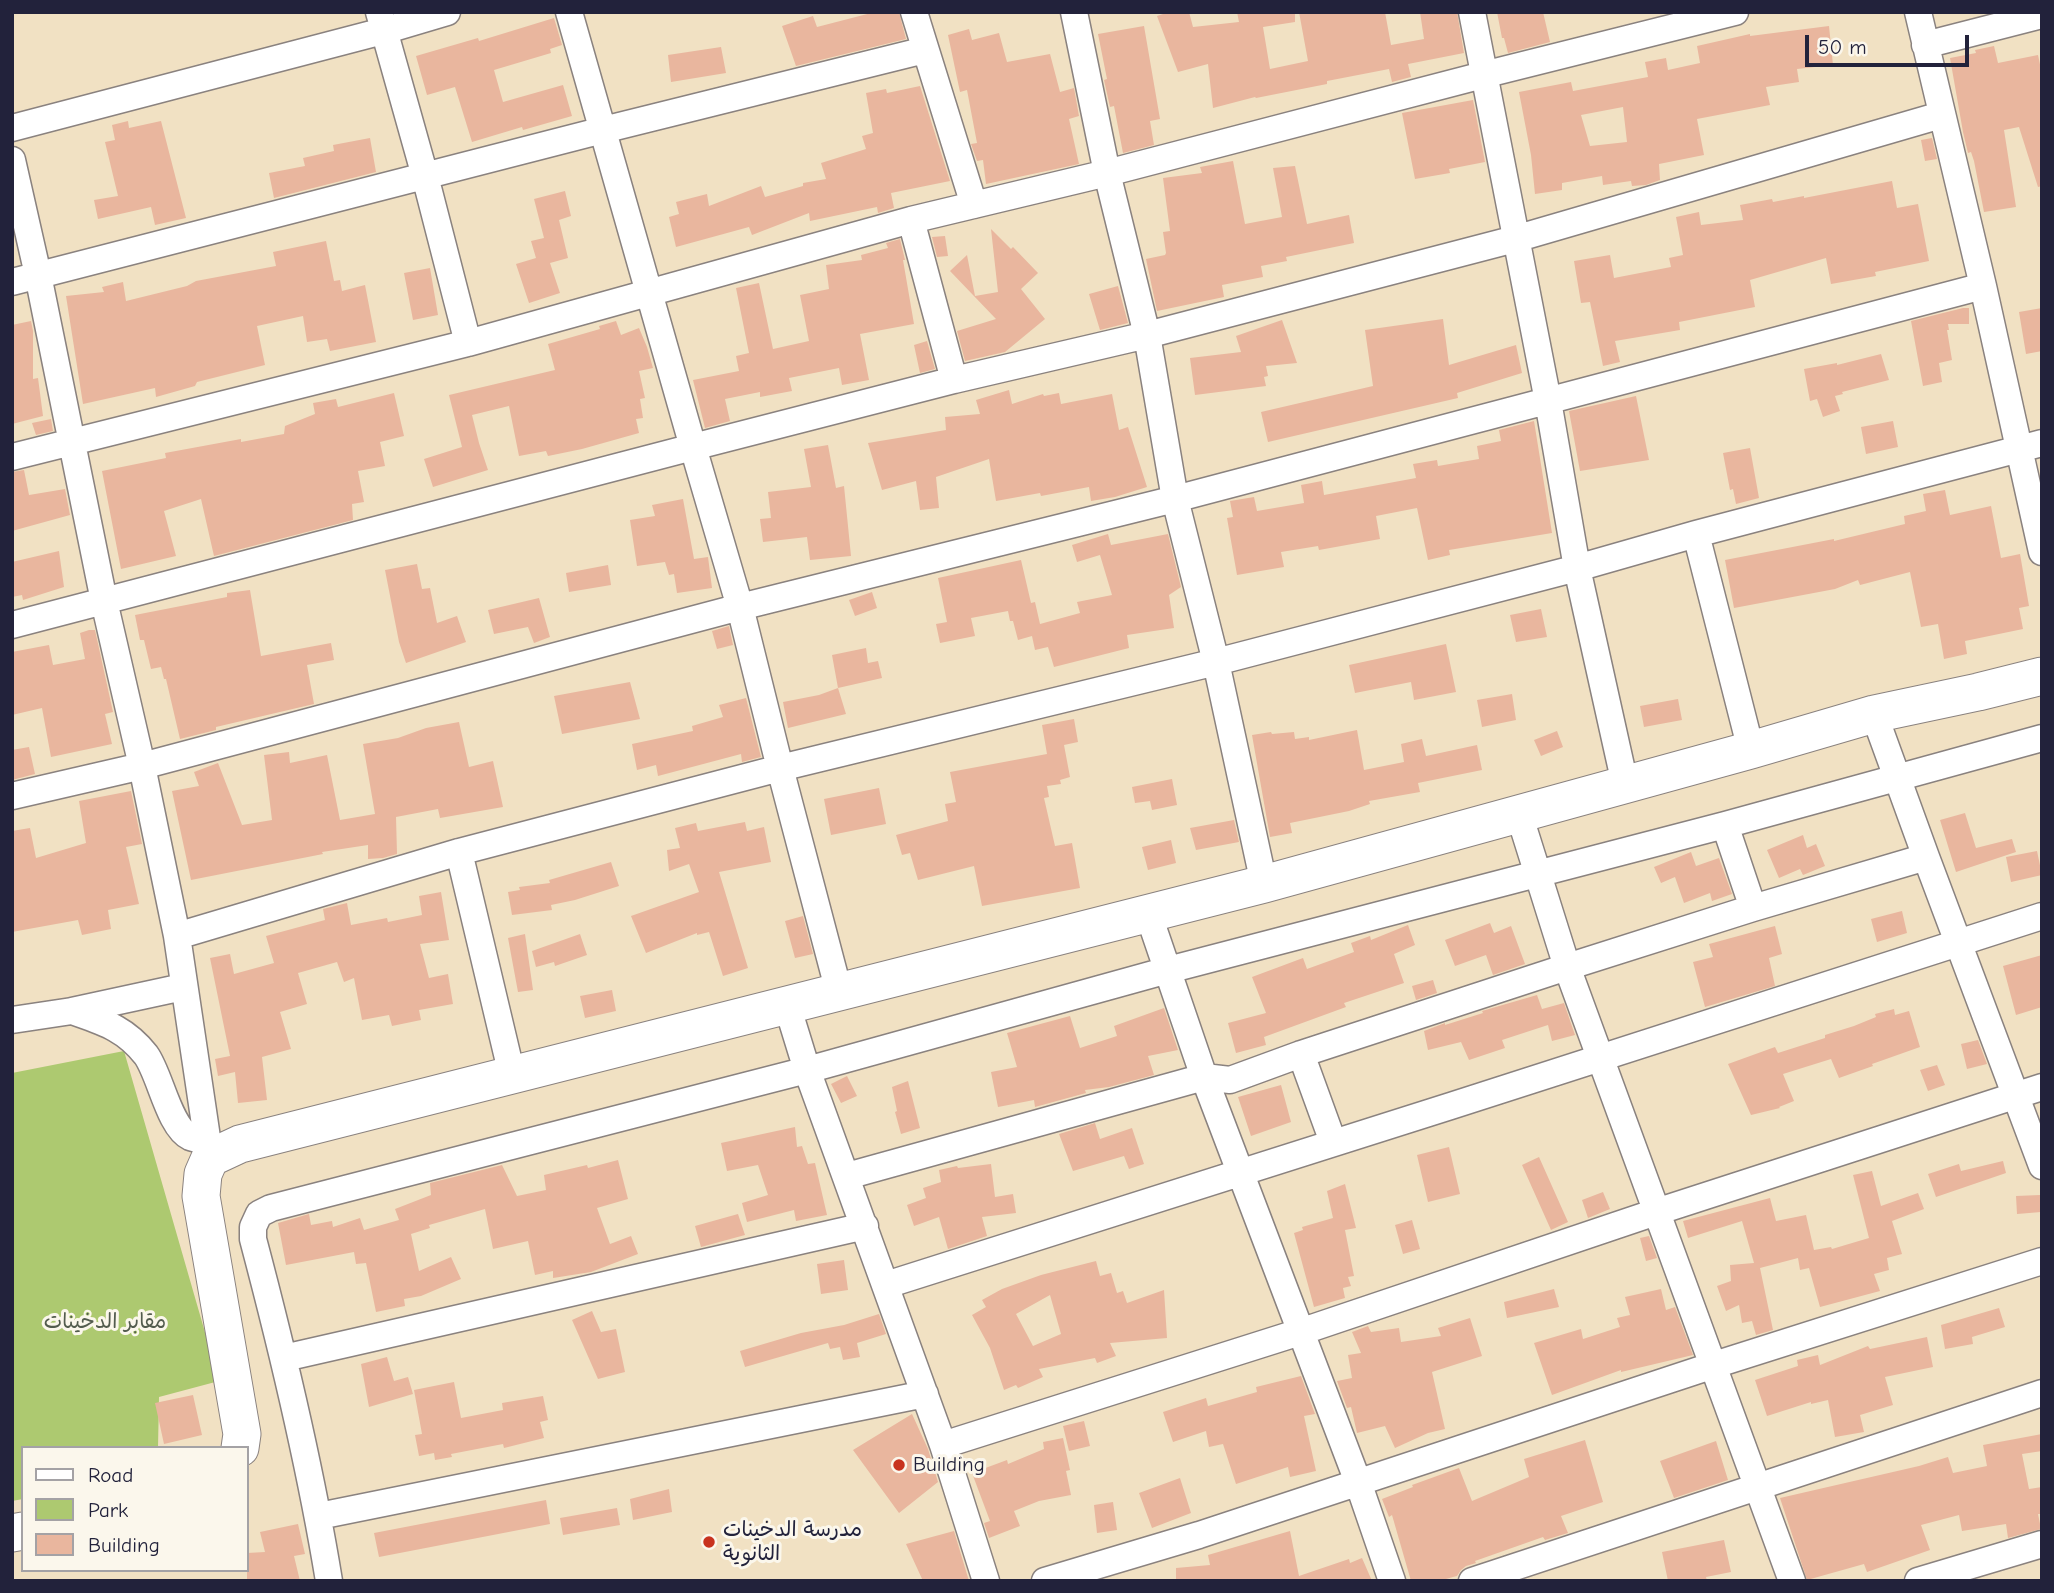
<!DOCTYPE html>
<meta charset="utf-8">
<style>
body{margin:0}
#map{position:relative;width:2054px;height:1593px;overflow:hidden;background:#f1e1c3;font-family:"Comic Neue",sans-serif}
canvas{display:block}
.frame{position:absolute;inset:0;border:14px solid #22223b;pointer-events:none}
.legend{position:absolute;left:21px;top:1446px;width:228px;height:126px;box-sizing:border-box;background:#fbf7ec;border:2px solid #a4a2a5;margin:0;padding:9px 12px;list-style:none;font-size:21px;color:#22223b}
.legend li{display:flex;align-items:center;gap:14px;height:35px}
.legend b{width:35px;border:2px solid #a4a2a5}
.scale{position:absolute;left:1805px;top:35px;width:164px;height:32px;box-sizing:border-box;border:4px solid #22223b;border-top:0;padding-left:9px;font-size:21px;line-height:24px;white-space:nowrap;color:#22223b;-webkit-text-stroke:5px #fbf7ec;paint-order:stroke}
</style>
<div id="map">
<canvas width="2054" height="1593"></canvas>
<div class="frame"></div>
<ul class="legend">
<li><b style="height:9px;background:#fff"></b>Road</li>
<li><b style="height:19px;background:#adc970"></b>Park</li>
<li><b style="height:19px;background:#e9b69e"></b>Building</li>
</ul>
<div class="scale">50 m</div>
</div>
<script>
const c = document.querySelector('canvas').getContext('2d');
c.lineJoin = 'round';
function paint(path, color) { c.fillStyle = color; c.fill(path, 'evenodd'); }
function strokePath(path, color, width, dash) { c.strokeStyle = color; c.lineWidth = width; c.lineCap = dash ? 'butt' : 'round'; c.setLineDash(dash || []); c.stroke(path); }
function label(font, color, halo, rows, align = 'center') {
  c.font = font + ' "Comic Neue","Playpen Sans Arabic",sans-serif'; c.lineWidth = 6; c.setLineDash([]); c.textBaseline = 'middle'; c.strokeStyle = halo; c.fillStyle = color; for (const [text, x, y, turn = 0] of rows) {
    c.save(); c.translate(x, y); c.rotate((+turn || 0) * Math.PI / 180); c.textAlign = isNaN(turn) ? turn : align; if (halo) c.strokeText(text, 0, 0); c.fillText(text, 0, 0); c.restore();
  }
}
paint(new Path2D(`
 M124 1051 219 1381 159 1397 158 1448H23V1499L12 1501V1073Z`), '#adc970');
paint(new Path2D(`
 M875 12H899L906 39 796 66 782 26 813 16 817 27Z
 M1169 12H1189L1193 27 1239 22 1237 12H1295V22L1263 27 1270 69 1308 61 1299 12H1385L1391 45 1424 39 1420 12H1457L1464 53 1408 64 1411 77 1392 82 1389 69 1327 81V84L1256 98 1255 97 1213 108 1208 64 1178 72 1157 16Z
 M1497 12H1543L1550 42 1508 53 1504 38H1502Z
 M554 18 562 45 550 49 551 53 494 70 503 102 563 85 572 116 523 130 522 127 472 142 455 87 427 95 416 56 478 38 479 41Z
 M1144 26 1160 119 1150 121 1154 145 1123 153 1114 106 1110 107 1104 80 1107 79 1098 34Z
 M1829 26 1833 65 1797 69 1799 82 1766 87 1770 105 1697 119 1704 155 1659 164 1660 180 1646 185 1632 186 1631 181 1603 185 1602 176 1562 183V190L1535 194 1531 155 1519 92 1571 82 1573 91 1648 77 1645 62 1666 58 1668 70 1700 63 1697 46 1750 34V36ZM1623 107 1627 142 1590 146 1581 115Z
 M969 29 972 40 999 33 1007 62 1050 54 1060 92 1074 88 1079 116 1069 119 1079 164 986 184 983 160 977 161 971 144 977 143 967 90 960 92 948 35Z
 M1994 46 1998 63 2038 55 2042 74V186L2038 187 2019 127 2004 130 2016 207 1984 212 1974 161 1971 152 1968 153 1963 132 1950 58 1976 53 1975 50Z
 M721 47 726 73 671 82 668 55Z
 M920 86 950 181 891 193 894 208 878 213 877 207 810 221 809 213 752 235 749 227 676 247 669 217 679 214 676 202 707 194 709 206 761 186 765 197 803 186V183L826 179 821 163 866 149 862 136 873 133 866 93 886 89 887 93Z
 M1473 100 1485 162 1449 169 1450 173 1415 179 1402 113Z
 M128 121 129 128 161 121 186 218 155 225 151 207 98 219 94 200 118 196 105 142 115 140 112 125Z
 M370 138 376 172 274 198 269 173 305 166 303 158 334 151 333 145Z
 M1932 138 1937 159 1925 161 1921 140Z
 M1233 161 1245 224 1282 217 1273 168 1295 166 1307 224 1349 215 1354 243 1286 257 1287 261 1261 266 1263 277 1222 285 1224 297 1157 311 1146 259 1165 255 1166 253 1163 232 1170 231 1163 178 1202 173 1200 167Z
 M1892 181 1897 208 1918 204 1929 261 1875 272 1876 276 1831 284 1826 258 1750 280 1755 307 1679 322 1680 330 1615 341 1620 362 1603 366 1590 302 1581 303 1574 261 1610 255 1614 278 1671 267 1669 258 1683 255 1676 217 1699 212 1701 225 1743 220 1740 205 1772 199 1773 202 1804 196V198Z
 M565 191 571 216 559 220 568 258 550 263 560 293 529 303 516 264 536 258 531 241 544 238 534 199Z
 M991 229 1011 249 1013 247 1038 273 1021 289 1045 319 1005 352 965 361 957 331 996 319 950 271 967 255 975 296 998 292Z
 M945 236 948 256 937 257 932 237Z
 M900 239 905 260H903L914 324 860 334 869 380 842 385 839 368 789 378 792 391 760 397V392L725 399 730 421 705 428 693 380 739 371 736 356 749 353 736 288 759 283 773 349 809 341 800 295 829 289 826 265 862 260 861 255 888 248 886 243Z
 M326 241 334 281 340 280 342 291 365 285 376 342 330 351 327 339 307 342 303 316 257 326 265 365 197 382 195 386 156 397 155 388 83 404 66 296 104 292 102 287 123 282 126 301 187 286 196 281 276 266 273 252Z
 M430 268 438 315 413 320 404 273Z
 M1118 286 1128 323 1100 330 1089 294Z
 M1963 308H1969V324H1948L1949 330H1947L1952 360 1939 363 1942 382 1923 386 1911 321Z
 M2042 308V351L2026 354 2019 312Z
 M1443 319 1449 365 1516 345 1522 373 1457 393 1458 398 1268 442 1261 412 1373 386 1365 330Z
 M1282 320 1297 363 1266 366 1268 376 1264 377 1266 386 1195 395 1190 358 1241 352 1236 336Z
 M31 321 33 331V379L38 378 43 416 12 424V325Z
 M616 321 621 335 639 328 647 347 653 368 639 371 645 398 640 399 643 418 636 419 639 433 582 449 548 456 546 451 519 456 509 406 472 415 479 443 488 470 433 487 424 459 462 447 449 395 555 370 548 344 600 329 599 326Z
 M927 341 935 369 920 373 914 345Z
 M1881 354 1889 380 1842 392 1843 394 1835 396 1840 411 1823 417 1817 399 1810 401 1804 369 1837 363V365Z
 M1009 390 1012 404 1043 394 1044 396 1059 393 1061 404 1112 394 1119 430 1128 427 1147 487 1115 497 1091 501 1089 487 1041 496 1040 493 996 501 989 459 936 477 939 508 920 510 916 481 882 490 868 443 946 430 945 417 980 414 976 400Z
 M394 393 404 436 380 442 385 466 358 471 364 502 352 504 353 520 214 556 201 499 164 511 176 556 121 569 102 471 166 458 165 453 241 439V442L284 434 285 426 315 414 313 403 336 399 338 407Z
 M1636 396 1649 460 1580 471 1569 411Z
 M51 419 53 431 36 435 32 423Z
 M1534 421 1552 533 1449 550 1450 555 1428 560 1417 508 1376 516 1380 539 1319 550 1318 546 1281 552 1284 567 1237 575 1227 518 1233 517 1230 501 1254 497 1257 511 1304 503 1301 485 1322 481 1324 495 1416 478 1413 464 1437 460 1438 466 1479 459 1477 446 1501 441 1499 430Z
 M1893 421 1898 447 1866 454 1861 427Z
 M828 445 836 488 844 486 851 556 810 560 807 537 763 542 760 519 771 518 768 492 811 487 804 449Z
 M1750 448 1759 498 1736 504 1733 489 1730 490 1723 453Z
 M24 470 29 495 65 489 70 515 12 531V472Z
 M1945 490 1950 515 1991 506 2001 558 2020 554 2029 606 2019 608 2023 629 1965 641 1967 654 1944 659 1938 624 1921 627 1910 572 1860 585 1858 580 1835 589 1734 608 1725 560 1834 539V541L1905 524 1904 516 1926 511 1923 494Z
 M683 499 694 559 708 557 712 588 677 593 674 574 669 575 665 562 637 566 630 520 655 516 652 505Z
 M1108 534 1111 545 1168 534 1181 587 1169 595 1174 628 1127 635 1129 648 1054 667 1048 647 1035 650 1032 636 1018 640 1013 621H1010L1008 611 971 618 975 636 940 643 936 624 947 622 938 578 1021 560 1031 603 1035 602 1040 624 1080 613 1077 602 1112 595 1100 555 1077 562 1072 545Z
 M59 551 64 587 23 600 22 595 12 597V562Z
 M417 564 422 589 430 588 437 623 457 616 466 642 406 663 399 642 385 570Z
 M608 565 611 585 569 592 566 573Z
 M250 590 261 656 331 643 334 660 307 665 314 704 216 727V730L180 739 166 679H164L161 667 151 669 144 640H140L135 615 227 597V593Z
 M872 592 877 608 855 616 849 600Z
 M539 598 550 637 534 643 528 627 494 634 488 610Z
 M1541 609 1547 637 1516 642 1510 615Z
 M729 626 733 645 717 649 712 631Z
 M89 630H95L113 712 105 714 112 744 51 757 42 708 12 715V652L49 645 53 665 85 659 80 633Z
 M1446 644 1456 692 1414 700 1411 682 1355 693 1349 665Z
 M866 648 868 663 878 661 882 678 838 688 832 655Z
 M630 682 640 719 562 734 554 696Z
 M838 688 846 714 788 728 783 702 819 695Z
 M1512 694 1516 720 1482 727 1477 700Z
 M746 698 761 757 742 762 741 754 658 776 656 765 637 770 632 744 693 731 692 726 723 717 719 705Z
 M1678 699 1682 720 1644 727 1640 706Z
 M1074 719 1078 742 1064 745 1070 777 1060 780 1061 784 1047 786 1049 797 1044 798 1055 846 1072 843 1080 888 982 906 974 866 918 880 910 853 902 855 896 835 948 821 945 804 956 802 950 772 1047 754 1042 725Z
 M459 722 469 767 493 761 503 807 440 818 438 809 396 817 397 854 383 858 368 859V845L322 852 323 854 191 880 172 791 199 786 194 772 218 763 242 825 272 820 264 755 289 752 290 763 327 755 340 820 375 814 363 744 398 738 426 728Z
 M1357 730 1364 770 1404 762 1401 744 1422 739 1426 756 1477 745 1482 770 1418 783 1420 792 1369 801 1370 804 1349 811 1290 823 1292 833 1270 837 1252 735 1271 732 1272 734 1294 732 1295 739 1309 737V740Z
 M1557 731 1563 747 1541 756 1534 740Z
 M29 747 35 774 12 780V750Z
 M1172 779 1177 805 1152 810 1150 801 1135 803 1132 787Z
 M879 788 886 824 831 835 824 799Z
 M131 791 142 844 126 847 139 904 108 910 111 929 82 935 78 920 12 932V831L30 828 36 858 86 843 79 801Z
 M1965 813 1976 848 2012 839 2016 852 1956 872 1940 820Z
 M1234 820 1239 842 1196 850 1190 828Z
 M745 822 747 831 764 827 771 862 719 872 748 968 723 976 709 932 697 935V933L646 953 631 916 699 892 689 864 669 871 667 850 680 848 675 828 696 823 698 831Z
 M1803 835 1807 848 1816 844 1825 866 1803 875 1800 869 1779 878 1767 850Z
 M1171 840 1176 863 1148 870 1142 847Z
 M2037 851 2042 875 2011 882 2006 857Z
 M1691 852 1696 866 1719 858 1732 894 1712 901 1710 893 1684 903 1675 877 1661 883 1654 867Z
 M611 862 619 886 575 900 551 905 552 910 512 915 508 892 520 890 519 887 550 883 549 880Z
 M441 892 449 940 420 944 429 978 448 974 453 1004 419 1010 421 1020 392 1026 389 1015 362 1020 354 978 344 982 337 962 298 973 307 1004 280 1012 291 1049 262 1057 267 1100 238 1103 235 1072 218 1076 215 1059 230 1056 210 958 230 954 234 974 274 963 266 936 325 920 323 909 347 903 351 925 387 918 388 922 422 915 419 896Z
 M1902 911 1907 933 1877 942 1871 919Z
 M803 916 813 954 795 958 785 921Z
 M1490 923 1494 933 1511 926 1525 964 1493 975 1486 955 1455 966 1445 940Z
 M1408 925 1415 945 1394 954 1404 983 1344 1003 1346 1007 1264 1037 1266 1045 1236 1053 1228 1023 1266 1013 1252 977 1303 958 1307 969 1354 952 1351 943 1370 936 1371 940Z
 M1775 926 1782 954 1769 958 1775 986 1705 1007 1693 962 1713 957 1709 944Z
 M525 934 533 990 518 992 508 938Z
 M580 934 587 955 555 966 554 962 536 967 532 951Z
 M2042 955V1007L2016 1015 2003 966Z
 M1433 980 1437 993 1416 1000 1412 986Z
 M612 990 616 1011 585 1018 580 996Z
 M1537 995 1542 1009 1564 1003 1575 1035 1552 1041 1548 1025 1502 1040 1505 1048 1469 1060 1461 1042 1428 1050 1424 1031 1445 1023V1025L1483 1013 1482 1011Z
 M1164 1008 1178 1050 1148 1056 1154 1075 1109 1087 1085 1090 1086 1093 1035 1107 1034 1100 998 1107 991 1072 1017 1067 1007 1033 1070 1016 1080 1048 1117 1036 1114 1026Z
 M1894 1009 1895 1015 1909 1011 1920 1047 1872 1064 1873 1066 1839 1078 1831 1059 1783 1074 1794 1101 1779 1107 1780 1108 1751 1115 1728 1064 1775 1047 1778 1053 1825 1038V1035L1854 1026 1876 1017 1875 1014Z
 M1978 1040 1987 1064 1967 1069 1961 1044Z
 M1937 1065 1945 1085 1928 1091 1920 1070Z
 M847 1076 857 1096 841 1103 831 1084Z
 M908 1081 920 1128 901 1134 895 1112 897 1111 892 1087Z
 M1281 1085 1291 1122 1251 1136 1238 1097Z
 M1095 1123 1100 1139 1132 1128 1144 1164 1129 1169 1124 1156 1073 1171 1059 1134Z
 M795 1127 797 1147 802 1146 808 1164 815 1163 827 1215 796 1221 794 1210 747 1222 742 1203 768 1195 758 1165 727 1171 721 1143Z
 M1449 1147 1460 1194 1428 1202 1417 1155Z
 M1539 1157 1568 1222 1551 1230 1522 1165Z
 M618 1160 628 1199 597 1208 610 1244 631 1236 638 1254 591 1272 553 1278V1271L535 1275 528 1241 493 1249 485 1209 429 1225 430 1228 411 1234 419 1271 451 1257 461 1279 421 1296 404 1299 405 1306 376 1312 366 1263 356 1264 354 1252 286 1265 278 1223 309 1214 311 1225 332 1221 333 1227 360 1218 364 1230 399 1220 395 1209 431 1195 430 1183 502 1165 517 1196 546 1190 544 1175 587 1165 588 1168Z
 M2003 1161 2006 1173 1936 1197 1928 1174 1959 1164 1961 1171Z
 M991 1164 995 1197 1013 1194 1016 1213 982 1217 987 1236 948 1249 939 1217 914 1226 907 1205 926 1198 923 1188 941 1182 939 1170 957 1166 958 1168Z
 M1872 1171 1881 1206 1918 1193 1924 1209 1892 1221 1902 1254 1887 1258 1889 1270 1874 1274 1880 1291 1820 1307 1809 1268 1800 1270 1798 1258 1760 1268 1773 1330 1756 1335 1752 1321 1742 1323 1739 1305 1726 1311 1717 1286 1731 1281 1730 1265 1754 1263 1742 1221 1688 1238 1683 1221 1770 1198 1776 1221 1806 1215 1814 1250 1831 1247 1832 1249 1869 1238 1853 1175Z
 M1345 1184 1356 1228 1345 1230 1354 1276 1348 1277 1351 1286 1343 1288 1345 1298 1314 1307 1294 1233 1303 1230 1302 1227 1333 1218 1327 1191Z
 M1603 1192 1610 1209 1588 1218 1582 1200Z
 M2040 1195 2041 1212 2017 1214 2016 1196Z
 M738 1214 745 1235 701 1247 695 1226Z
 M1412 1220 1420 1249 1403 1254 1395 1225Z
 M1649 1236 1657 1258 1646 1261 1640 1238Z
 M844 1260 848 1290 821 1294 817 1264Z
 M1096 1261 1100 1276 1111 1273 1117 1293 1123 1291 1127 1303 1164 1290 1167 1338 1110 1343 1116 1356 1097 1363 1095 1358 1039 1369 1043 1377 1018 1388 1016 1385 1004 1390 990 1348 972 1315 986 1307 982 1300 1002 1289 1041 1275ZM1050 1295 1061 1334 1033 1346 1016 1314Z
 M1554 1289 1559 1307 1507 1318 1504 1302Z
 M1661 1289 1666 1310 1675 1307 1693 1355 1621 1372V1370L1552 1395 1534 1343 1581 1329 1583 1339 1620 1327 1617 1318 1630 1315 1625 1297Z
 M1999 1308 2005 1327 1972 1337 1973 1344 1945 1349 1941 1325Z
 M592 1311 601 1332 616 1329 625 1372 598 1379 572 1320Z
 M879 1314 886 1334 857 1343 860 1357 843 1360 840 1347 830 1349 828 1343 745 1367 740 1351 801 1333 844 1325Z
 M1470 1318 1482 1356 1432 1372 1445 1429 1428 1433 1395 1448 1385 1426 1357 1433 1351 1407 1347 1408 1337 1381 1352 1378 1348 1355 1361 1353 1352 1332 1368 1326 1371 1332 1399 1328 1401 1342 1441 1336 1438 1328Z
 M1927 1337 1933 1367 1885 1377 1893 1405 1860 1415 1864 1432 1835 1437 1828 1400 1811 1404V1402L1767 1416 1755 1380 1798 1366 1797 1360 1818 1355 1820 1365 1868 1346 1870 1349Z
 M387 1357 394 1381 408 1377 413 1394 369 1407 361 1364Z
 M1301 1376 1315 1414 1304 1416 1316 1471 1290 1477 1288 1467 1236 1484 1223 1444 1209 1447 1206 1431 1173 1442 1163 1412 1206 1398 1208 1406 1257 1392 1256 1387Z
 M454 1382 461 1418 503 1410 502 1403 543 1396 548 1420 540 1422 544 1438 504 1448 503 1444 451 1454 452 1457 435 1460 434 1453 419 1456 415 1435 422 1434 414 1390Z
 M193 1395 202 1435 164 1444 155 1403Z
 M912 1414 928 1449 938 1482 899 1513 853 1450Z
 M1084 1421 1090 1446 1069 1451 1063 1426Z
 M2042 1434V1451L2022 1454 2029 1489 2042 1487V1514H2038L2041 1529 2008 1538 2006 1524 1962 1531 1959 1515 1921 1525 1930 1550 1867 1572 1864 1564 1807 1580 1780 1498 1919 1466 1948 1457 1953 1473 1987 1466 1983 1445Z
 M1063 1438 1070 1470 1066 1471 1071 1495 1039 1501 1014 1511 1020 1526 989 1538 984 1523 990 1521 972 1473 1007 1460 1008 1464 1044 1449 1043 1442Z
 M1585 1440 1603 1502 1561 1516 1568 1533 1545 1540 1543 1537 1475 1561 1476 1563 1466 1566 1461 1570 1457 1576 1453 1577 1439 1581H1411L1392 1515 1389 1517 1382 1499 1413 1487 1412 1485 1459 1468 1472 1501 1529 1477 1524 1459Z
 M1716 1441 1728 1480 1674 1498 1660 1461Z
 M1180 1478 1191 1513 1152 1528 1139 1493Z
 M669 1489 672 1512 633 1520 630 1499Z
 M546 1500 550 1524 379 1557 374 1533Z
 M1113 1502 1117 1530 1097 1533 1094 1505Z
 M617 1508 620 1525 563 1535 560 1518Z
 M298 1524 305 1554 294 1556 300 1581H247V1553L265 1552 260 1532Z
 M954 1531 969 1581H923L906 1544Z
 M1290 1531 1299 1576 1349 1559 1350 1563 1362 1558 1372 1581H1176V1568L1210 1565 1208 1555Z
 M1724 1540 1731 1572 1706 1577 1707 1581H1668L1662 1552Z`), '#e9b69e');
const street = new Path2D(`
 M379 12 425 176 468 343
 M569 12 693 447 740 607 780 768 839 992
 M914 12 974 205
 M1074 12 1107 173 1147 335 1175 499 1216 662 1264 884
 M1472 12 1548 401 1577 568 1625 784
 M1918 12 1983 286 2042 552
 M1925 45 2042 15
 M12 128 383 31 447 12
 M12 160 38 275 104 601 142 766 177 936 210 1158
 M911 220 954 380
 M12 282 603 130 925 50
 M12 457 468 343 911 220 1107 173 1483 75 1735 12
 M1696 534 1751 750
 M12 625 693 447 954 380 1147 335 1515 239 1941 115
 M1874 714 1926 857 2042 1166
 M12 796 142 766 740 607 1175 499 1983 286
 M1519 814 1567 967 1792 1581
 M1725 825 1753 908
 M459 852 512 1075
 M1148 913 1204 1077 1358 1482 1392 1581
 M177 936 459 852 780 768 1216 662 1577 568 1696 534 2042 443
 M787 1005 807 1070 943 1445 986 1581
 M72 1011C103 1022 125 1028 146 1055 160 1074 169 1127 190 1137 195 1139 202 1140 207 1141
 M12 1020 72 1011 183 987
 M1301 1054 1333 1142
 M847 1176 1204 1077 1230 1080 1301 1054 1567 967 1753 908 1926 857
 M886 1285C1271 1162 1658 1042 2042 916
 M284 1358 865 1226
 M943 1445 1300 1332 1656 1212 2042 1087
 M319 1516 925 1394
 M329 1581C310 1465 283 1352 253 1239V1227L259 1214 271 1208 807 1070 1168 970 1725 825 2042 738
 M1045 1581 1199 1535 1711 1366 2042 1261
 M1472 1581 2042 1393
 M1918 1581 2042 1544`);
const secondary = new Path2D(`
 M240 1448 242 1434 201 1196 203 1174 210 1158 240 1144 1264 884 1751 750 1874 714 1978 692 2042 676
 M12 1533 23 1531`);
strokePath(street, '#8a827f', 29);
strokePath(secondary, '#8a827f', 39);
strokePath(street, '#fff', 26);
strokePath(secondary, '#fff', 37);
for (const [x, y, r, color] of [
 [899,1465,7,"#c8321e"],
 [709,1542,7,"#c8321e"]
]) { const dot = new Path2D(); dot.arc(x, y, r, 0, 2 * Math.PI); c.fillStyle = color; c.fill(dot); strokePath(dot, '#fbf7ec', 2.5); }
label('21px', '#535c4e', '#fbf7ec', [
 ["مقابر الدخينات",105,1322]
]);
label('21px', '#22223b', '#fbf7ec', [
 ["Building",913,1465],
 ["مدرسة الدخينات",723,1530],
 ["الثانوية",723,1554]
], 'left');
</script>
